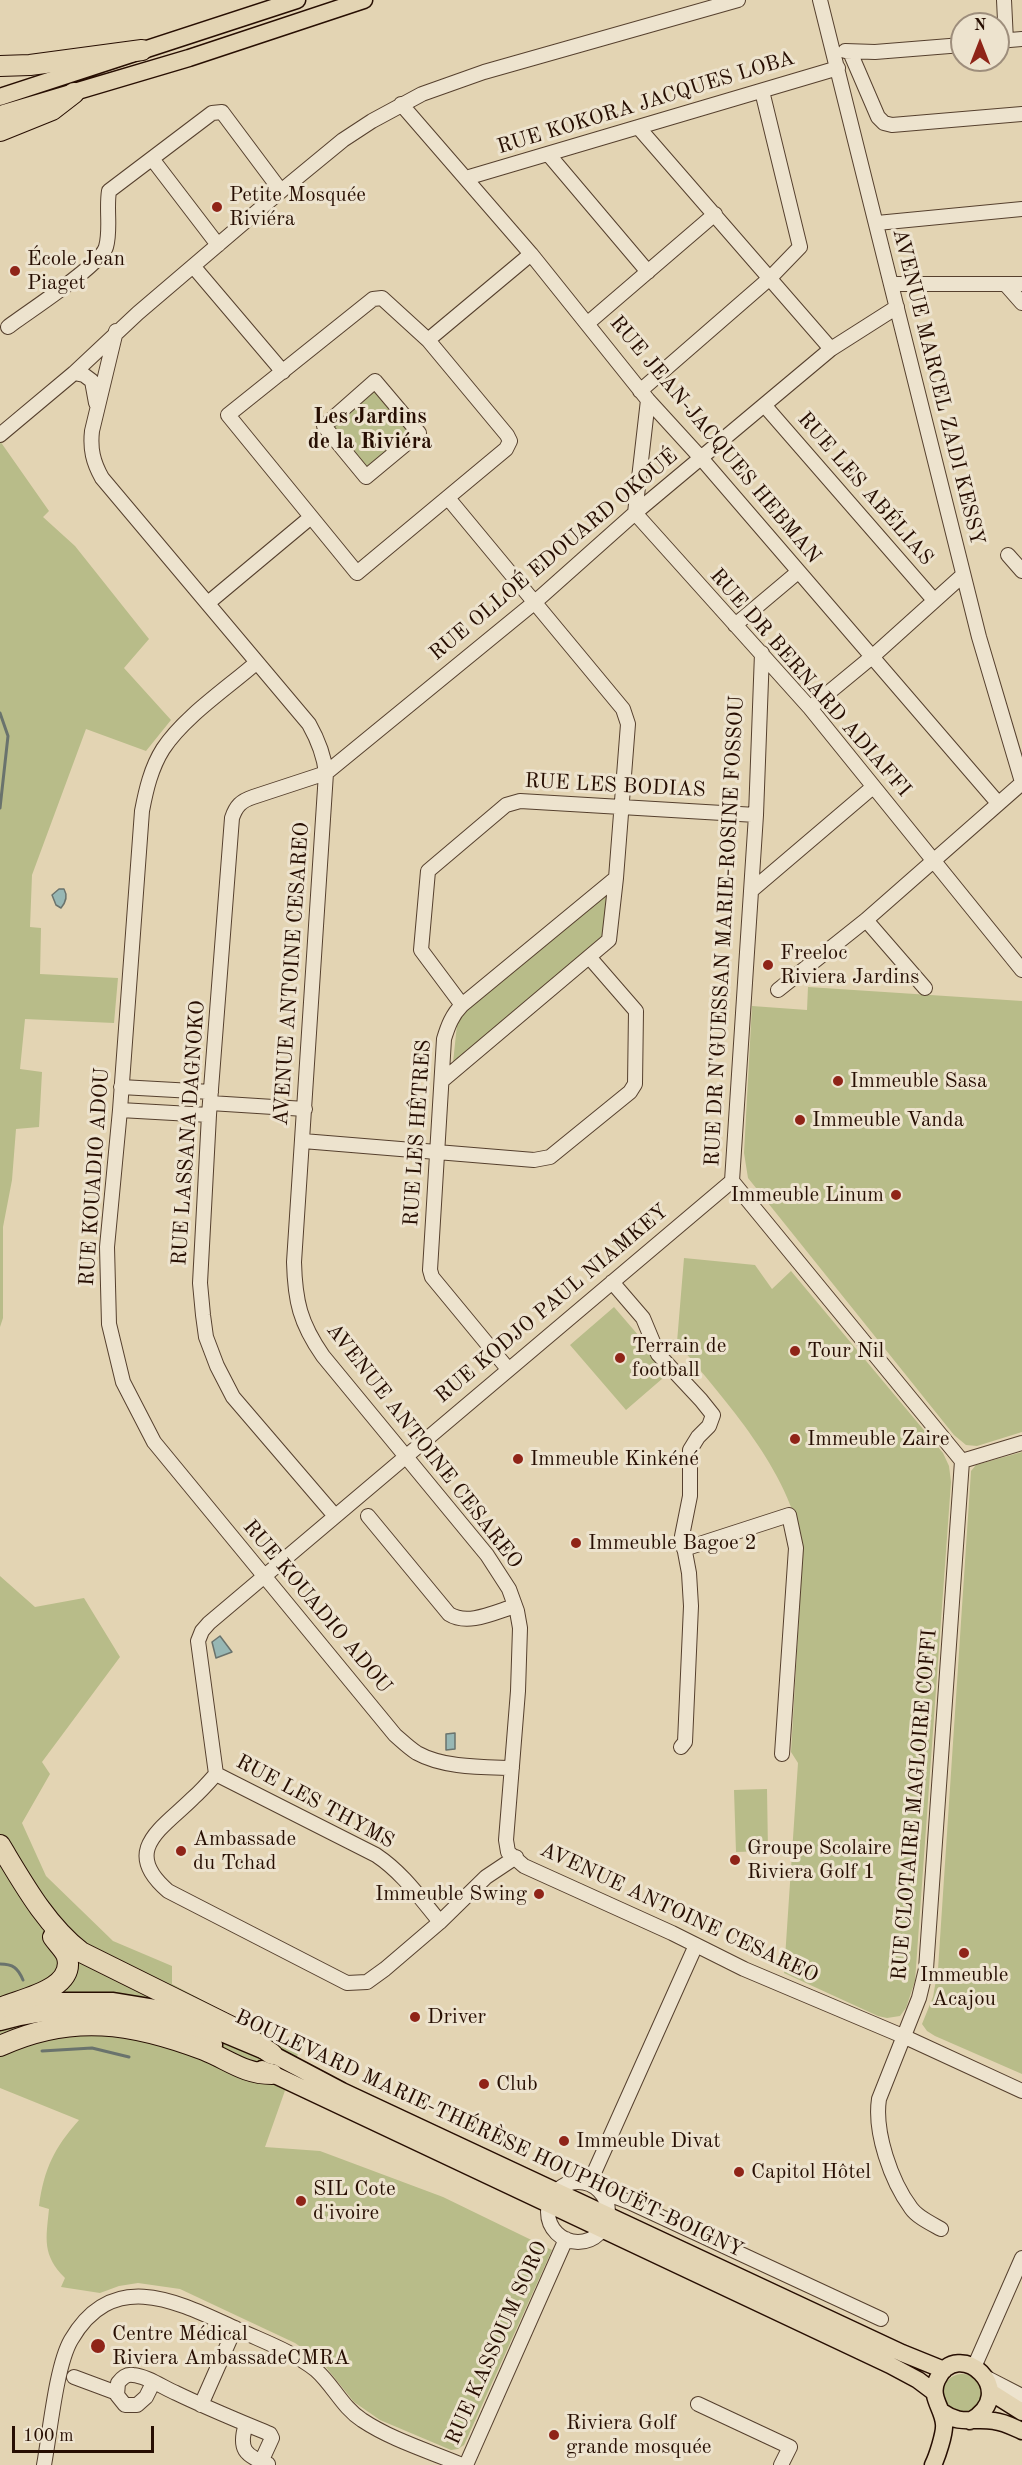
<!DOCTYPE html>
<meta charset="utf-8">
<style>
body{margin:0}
#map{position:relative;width:1022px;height:2465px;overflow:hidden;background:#e3d4b3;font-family:"Old Standard TT",serif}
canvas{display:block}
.north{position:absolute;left:950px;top:12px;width:60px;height:60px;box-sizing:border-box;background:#ede3ce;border:2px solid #9e8e7c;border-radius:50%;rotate:0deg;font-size:16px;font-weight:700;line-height:24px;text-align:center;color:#270e02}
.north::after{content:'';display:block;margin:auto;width:21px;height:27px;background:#8f2418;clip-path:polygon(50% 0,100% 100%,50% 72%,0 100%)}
.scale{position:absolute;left:12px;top:2426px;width:142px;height:27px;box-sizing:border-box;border:3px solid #270e02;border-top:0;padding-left:8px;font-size:18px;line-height:21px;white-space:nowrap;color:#270e02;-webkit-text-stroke:4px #ede3ce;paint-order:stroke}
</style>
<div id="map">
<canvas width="1022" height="2465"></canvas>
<div class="north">N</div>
<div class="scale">100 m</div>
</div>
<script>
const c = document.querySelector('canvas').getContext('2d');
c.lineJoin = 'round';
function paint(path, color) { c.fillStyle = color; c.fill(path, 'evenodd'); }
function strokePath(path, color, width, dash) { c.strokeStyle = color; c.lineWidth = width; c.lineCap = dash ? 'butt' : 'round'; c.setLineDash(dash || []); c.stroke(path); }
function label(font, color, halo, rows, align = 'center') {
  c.font = font + ' "Old Standard TT",serif'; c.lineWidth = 6; c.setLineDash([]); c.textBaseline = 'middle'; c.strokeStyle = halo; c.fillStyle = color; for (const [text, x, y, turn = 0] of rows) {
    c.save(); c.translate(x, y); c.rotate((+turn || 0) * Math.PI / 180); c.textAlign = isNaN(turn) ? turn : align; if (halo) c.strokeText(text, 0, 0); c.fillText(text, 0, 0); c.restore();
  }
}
paint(new Path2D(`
 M376 385 416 433 367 475 326 426Z
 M0 441 49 511 43 517 75 546 149 639 124 668 171 720 146 751 86 729 32 875 30 927 41 928 40 974 118 978 114 1023 25 1019 20 1069 42 1072 39 1127 16 1129 12 1180 3 1227V1318L0 1327Z
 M611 885 607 933 453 1063 458 1015Z
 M808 987 1022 1001V1432L977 1446 966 1445 954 1435 748 1178 744 1153 752 1006 807 1010Z
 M684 1258 755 1265 772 1289 791 1271 943 1453 949 1466 951 1482 915 1981 906 2008 900 2016 887 2018 878 2016 784 1973 798 1763 791 1752 803 1548C788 1467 727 1404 677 1342Z
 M614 1307 670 1372 626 1410 570 1345Z
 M1022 1452V2074L935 2036 927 2031 922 2024 933 1997 938 1969 971 1471 976 1465Z
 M0 1576 35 1607 84 1598 120 1657 42 1762 50 1774 22 1823 46 1876 113 1941 172 1966V1984L299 2051 265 2147 320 2151 443 2197 552 2250 464 2445 458 2449 451 2450 380 2420 354 2402 321 2361 295 2343 180 2289 138 2283 119 2286 100 2293 61 2287 65 2278C42 2255 46 2239 49 2209L39 2206C44 2169 54 2148 79 2120L0 2088Z
 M767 1789 768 1851 736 1852 734 1790Z
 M943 2393a19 19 0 1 1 38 0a19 19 0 1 1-38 0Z`), '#b8bc89');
const water = new Path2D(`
 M59 889H64C68 896 66 902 61 908L56 905 52 895Z
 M220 1636 232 1652 216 1658 212 1642Z
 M455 1733V1749L446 1750V1734Z`);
paint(water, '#97b7b4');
strokePath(water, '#6a736d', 1.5);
strokePath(new Path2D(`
 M0 713 8 736 0 808
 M0 1964C13 1964 18 1968 23 1980
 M42 2051 92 2048 129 2057`), '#6a736d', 3);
const minor = new Path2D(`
 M820 0 979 637 1022 782
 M1004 0 1006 41
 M998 41 1022 39
 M845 51 875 52 962 45
 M850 52 878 117 884 123 892 125 1022 114
 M401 104 531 254 648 400 701 458 998 803
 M638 127 831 349
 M549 155 648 272
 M153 160 218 245
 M466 178 838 68
 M877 223 1022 209
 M193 266 283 372
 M892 284H1022
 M1007 286 1022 303
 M382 298 428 340 507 435 510 441 506 449 357 573 228 415 373 299Z
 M588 323 715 214
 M8 327C26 313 101 265 106 247 111 230 106 209 109 191L212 113 222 112 281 191
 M116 331 92 431C90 449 93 462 102 478L309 724C318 740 324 755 326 773L294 1262C295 1301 300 1323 323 1356L487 1555 509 1589 517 1611 520 1628 518 1691 506 1840 508 1852 524 1866 672 1933 744 1969 905 2037 1022 2091
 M428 340 531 254
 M74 373 84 375 92 381 96 403
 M375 381 419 433 366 477 324 426Z
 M640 391 770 278 800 247 762 91
 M648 400 635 513 810 708 1022 970
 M765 406 933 599
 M0 435 74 373 138 313 281 191 343 140 372 121 422 94 484 72 738 0
 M1008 555 1022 571
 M208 603 311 517
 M735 625 798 572
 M762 653 756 815 732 1181 962 1461
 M256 663C226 689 184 717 163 749 151 768 146 790 142 811L120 1110 107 1247 109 1324 123 1382 154 1442 395 1735C402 1741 409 1748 417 1753 444 1768 482 1767 512 1768
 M810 708 873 656 963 575
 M752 890 873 787
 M866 920 925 988
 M778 990 866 920 1022 783
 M462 1005 421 950 428 871 506 805 520 801 756 815
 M443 1080 609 940 616 878 628 724 623 709 448 498
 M121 1087 211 1092
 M210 1103 305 1109
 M120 1110 209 1115
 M303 1141 534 1160 550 1157 630 1092 635 1084 636 1011 590 958
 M612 1282 643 1318 658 1354 701 1400 713 1415 709 1426 698 1437 690 1450V1496L682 1536 689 1573 691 1606 685 1742 681 1747
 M508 1369 432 1277 430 1270 444 1039C448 1026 452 1015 462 1005L616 878
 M962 1461 1022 1443
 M335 1516 233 1397 217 1366 206 1337 203 1315 200 1283 209 1115 232 818C236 806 241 801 253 797L326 773 535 602 635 513 831 349 897 307
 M368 1516 449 1614C468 1626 495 1612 515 1606
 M684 1549 789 1515 796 1548 782 1754
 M216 1774 376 1855C403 1873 420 1898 440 1922
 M516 1857 486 1877 440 1922 385 1969 367 1982 347 1983 168 1891C120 1850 163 1828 193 1798 201 1791 209 1782 216 1774L198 1641 202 1631 209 1623 732 1181
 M548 2212a30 30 0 1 1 60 0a30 30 0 1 1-60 0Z
 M589 2184 696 1945
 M600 2191 629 2202 881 2319
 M941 2229C932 2224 917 2217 911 2208 891 2181 874 2132 879 2099L919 1998 926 1969 962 1461
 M975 2365 1022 2258
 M74 2377 117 2393
 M989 2379 1022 2396
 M153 2383 146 2397 137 2405H125L117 2395 118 2383C122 2378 126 2374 133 2375 147 2376 164 2388 176 2393 207 2408 239 2421 270 2434L272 2438 261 2462
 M698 2404 790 2447 781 2465
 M201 2405 235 2328
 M246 2424C238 2449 245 2456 268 2464
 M44 2465C50 2433 56 2366 71 2340 114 2266 180 2303 239 2330 265 2342 293 2352 316 2370 333 2385 343 2408 362 2420 392 2440 429 2451 462 2465
 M466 2465 566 2239`);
const major = new Path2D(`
 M0 97 297 0
 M0 114 189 58 364 0
 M24 2004 57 2001H112L167 2010 272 2054 342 2091 902 2353 944 2370
 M0 2022C70 2001 150 2014 214 2045
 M262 2069 890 2365 918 2380 934 2392
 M992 2393 1022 2412
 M942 2412C961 2426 973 2417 994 2421 1004 2422 1013 2427 1022 2431
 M933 2465C937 2457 945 2433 944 2424 943 2408 929 2397 937 2380 958 2335 1022 2392 970 2421`);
const highway = new Path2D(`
 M0 66 30 65 142 50
 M0 131 52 110 74 93
 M0 1845C23 1883 46 1925 81 1952L236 2029 272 2054
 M0 2008C20 1999 76 1990 67 1957 65 1950 57 1943 53 1937
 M0 2046C72 2013 133 2023 204 2050 229 2060 244 2074 272 2074`);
strokePath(minor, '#56402e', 16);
strokePath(major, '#270e02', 19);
strokePath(highway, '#270e02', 22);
strokePath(minor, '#ede3ce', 14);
strokePath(major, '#e3d4b3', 16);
strokePath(highway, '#e3d4b3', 20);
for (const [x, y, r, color] of [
 [217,207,6,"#8f2418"],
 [15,271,6,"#8f2418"],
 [768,965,6,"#8f2418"],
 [838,1081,6,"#8f2418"],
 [800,1120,6,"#8f2418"],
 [896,1195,6,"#8f2418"],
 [795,1351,6,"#8f2418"],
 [620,1358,6,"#8f2418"],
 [795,1439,6,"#8f2418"],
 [518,1459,6,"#8f2418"],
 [576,1543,6,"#8f2418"],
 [181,1851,6,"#8f2418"],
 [735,1860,6,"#8f2418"],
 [539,1894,6,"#8f2418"],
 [964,1953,6,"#8f2418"],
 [415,2017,6,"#8f2418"],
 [484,2084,6,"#8f2418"],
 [564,2141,6,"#8f2418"],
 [739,2172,6,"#8f2418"],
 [301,2201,6,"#8f2418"],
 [98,2346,8,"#8f2418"],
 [554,2435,6,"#8f2418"]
]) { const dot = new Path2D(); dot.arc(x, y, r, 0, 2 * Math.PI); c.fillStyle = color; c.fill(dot); strokePath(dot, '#ede3ce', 2); }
label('21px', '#270e02', '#ede3ce', [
 ["RUE KOKORA JACQUES LOBA",646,103,-17],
 ["AVENUE MARCEL ZADI KESSY",938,387,76],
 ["RUE JEAN-JACQUES HEBMAN",715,440,50],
 ["RUE LES ABÉLIAS",865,489,49],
 ["RUE OLLOÉ EDOUARD OKOUÉ",554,555,-40],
 ["RUE DR BERNARD ADIAFFI",810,683,49],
 ["RUE LES BODIAS",615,786,3],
 ["RUE DR N'GUESSAN MARIE-ROSINE FOSSOU",725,931,-87],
 ["AVENUE ANTOINE CESAREO",292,974,-86],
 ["RUE LASSANA DAGNOKO",189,1133,-86],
 ["RUE LES HÊTRES",418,1133,-86],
 ["RUE KOUADIO ADOU",95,1177,-86],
 ["RUE KODJO PAUL NIAMKEY",552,1304,-40],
 ["AVENUE ANTOINE CESAREO",424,1446,52],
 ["RUE KOUADIO ADOU",317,1607,50],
 ["RUE LES THYMS",315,1802,28],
 ["RUE CLOTAIRE MAGLOIRE COFFI",915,1805,-85],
 ["AVENUE ANTOINE CESAREO",679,1913,25],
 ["BOULEVARD MARIE-THÉRÈSE HOUPHOUËT-BOIGNY",489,2134,25],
 ["RUE KASSOUM SORO",497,2343,-66]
]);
label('21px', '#270e02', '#ede3ce', [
 ["Petite Mosquée",229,195],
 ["Riviéra",229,219],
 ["École Jean",27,259],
 ["Piaget",27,283],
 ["Freeloc",780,953],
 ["Riviera Jardins",780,977],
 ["Immeuble Sasa",850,1081],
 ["Immeuble Vanda",812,1120],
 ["Immeuble Linum",884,1195,"right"],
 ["Terrain de",632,1346],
 ["football",632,1370],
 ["Tour Nil",807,1351],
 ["Immeuble Zaire",807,1439],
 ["Immeuble Kinkéné",530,1459],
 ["Immeuble Bagoe 2",588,1543],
 ["Ambassade",193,1839],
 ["du Tchad",193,1863],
 ["Groupe Scolaire",747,1848],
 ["Riviera Golf 1",747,1872],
 ["Immeuble Swing",527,1894,"right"],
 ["Immeuble",964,1975,"center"],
 ["Acajou",964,1999,"center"],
 ["Driver",427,2017],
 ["Club",496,2084],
 ["Immeuble Divat",576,2141],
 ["Capitol Hôtel",751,2172],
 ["SIL Cote",313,2189],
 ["d'ivoire",313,2213],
 ["Centre Médical",112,2334],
 ["Riviera AmbassadeCMRA",112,2358],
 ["Riviera Golf",566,2423],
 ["grande mosquée",566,2447]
], 'left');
label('bold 22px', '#270e02', '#ede3ce', [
 ["Les Jardins",370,417],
 ["de la Riviéra",370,442]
]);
</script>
